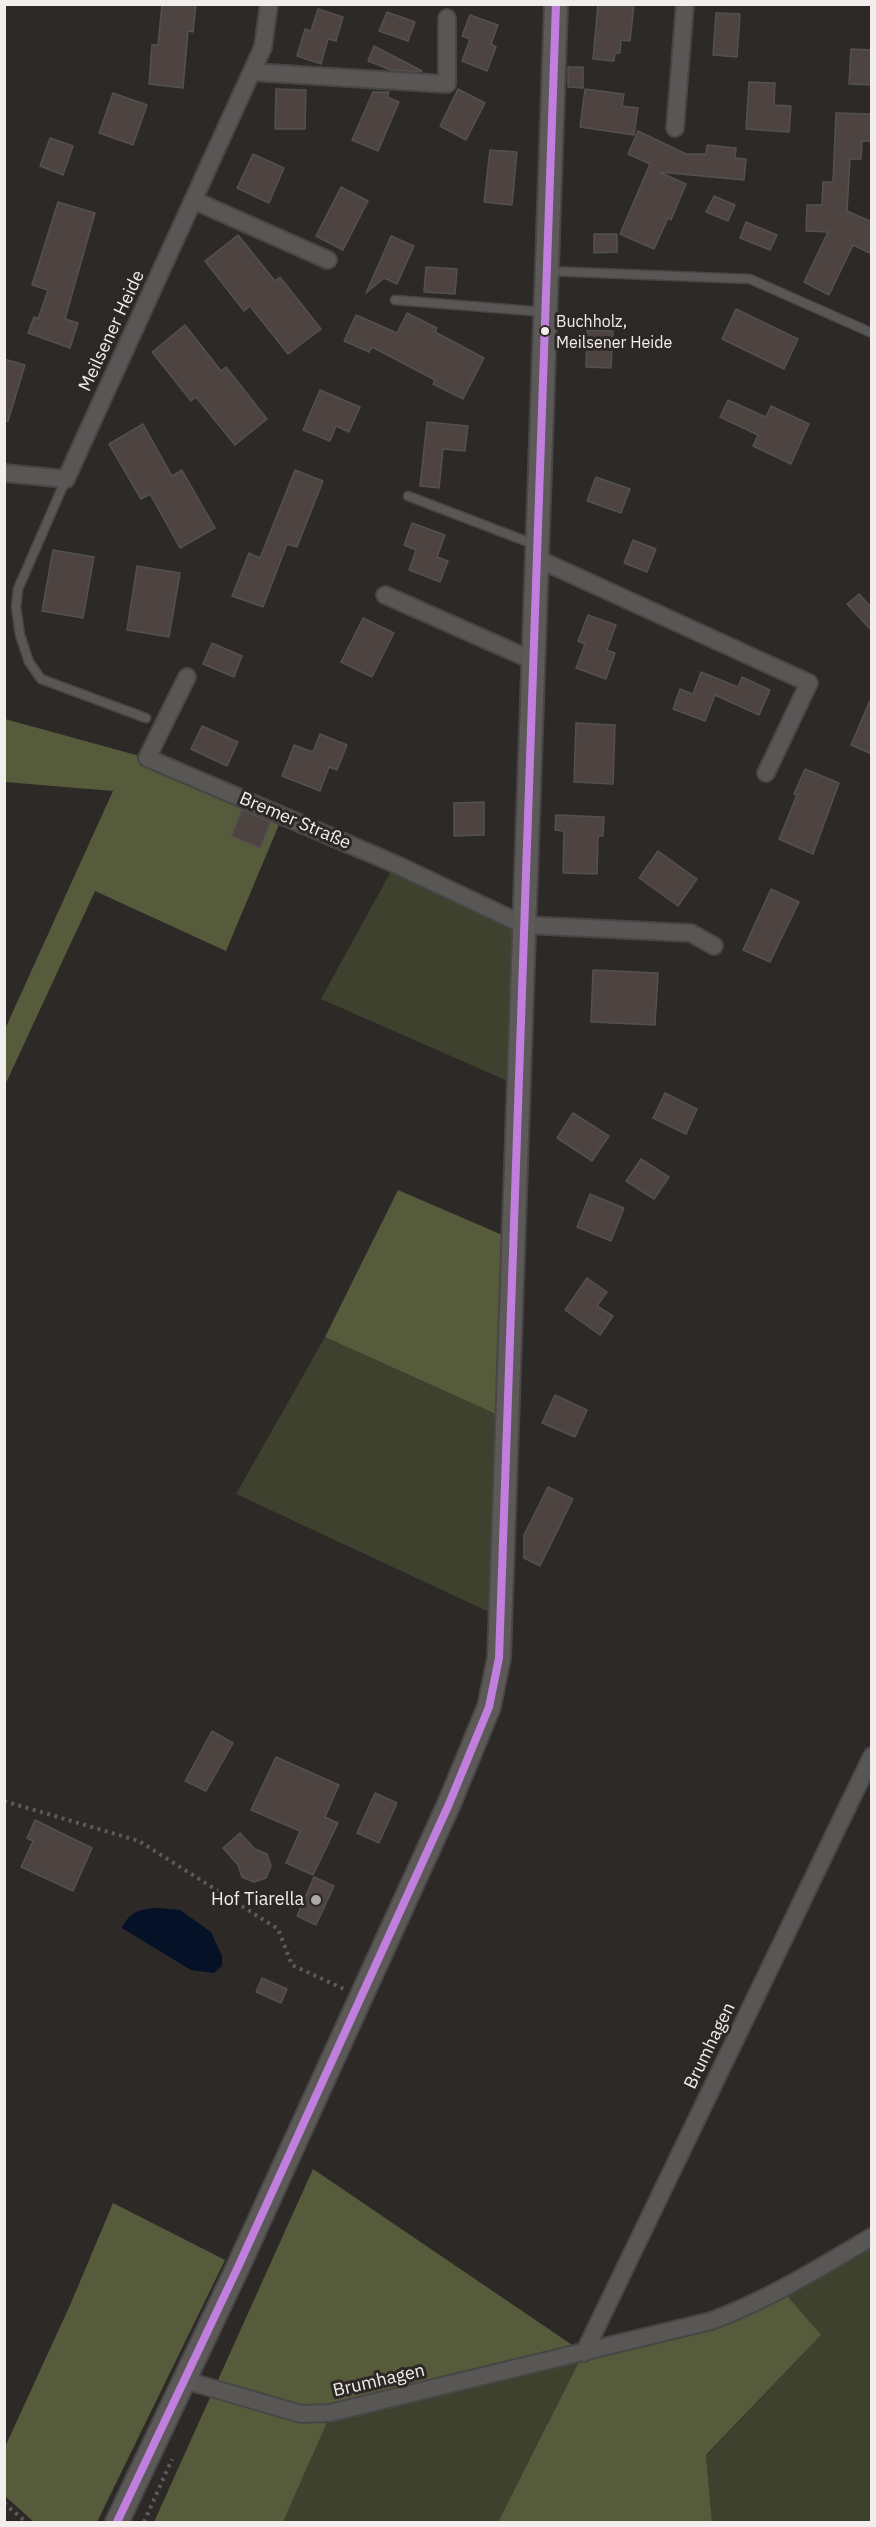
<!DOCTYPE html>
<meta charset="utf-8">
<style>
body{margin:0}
#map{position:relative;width:876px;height:2527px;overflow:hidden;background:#2c2927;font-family:"IBM Plex Sans",sans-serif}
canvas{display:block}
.frame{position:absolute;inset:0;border:6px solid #f2eeed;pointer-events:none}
</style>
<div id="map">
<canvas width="876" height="2527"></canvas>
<div class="frame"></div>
</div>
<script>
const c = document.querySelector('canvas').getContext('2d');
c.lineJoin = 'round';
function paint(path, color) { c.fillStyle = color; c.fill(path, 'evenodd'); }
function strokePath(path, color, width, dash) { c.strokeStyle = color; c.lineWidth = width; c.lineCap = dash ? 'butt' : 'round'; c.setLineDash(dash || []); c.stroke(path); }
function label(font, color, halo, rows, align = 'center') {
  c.font = font + ' "IBM Plex Sans",sans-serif'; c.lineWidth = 6; c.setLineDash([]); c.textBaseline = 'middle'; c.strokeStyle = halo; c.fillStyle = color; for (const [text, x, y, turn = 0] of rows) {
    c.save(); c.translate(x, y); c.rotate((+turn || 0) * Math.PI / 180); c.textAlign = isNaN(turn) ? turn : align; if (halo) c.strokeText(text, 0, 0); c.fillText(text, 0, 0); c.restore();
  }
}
paint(new Path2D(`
 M395 864 524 925 519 1086 321 999Z
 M325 1337 509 1420 500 1617 236 1494Z
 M871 2237V2522H712L706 2456 820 2336 782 2290Z
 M584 2353 498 2522H283L330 2413Z`), '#3d412e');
paint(new Path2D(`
 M5 719 147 758 283 815 226 951 95 891 5 1085V1029L113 791 5 782Z
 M398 1190 514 1240 509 1420 325 1337Z
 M313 2169 584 2353 782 2290 821 2335 706 2455 712 2522H498L583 2354 331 2413 283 2522H154Z
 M113 2203 225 2260 97 2522H34L5 2496V2447L71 2303Z`), '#565c3b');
paint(new Path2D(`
 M158 1908 180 1910 211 1932 222 1956V1966L214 1973 191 1970 122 1928C130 1911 140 1909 158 1908Z`), '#041127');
const building = new Path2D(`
 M162 4H196L193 32 188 31 183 88 149 84 152 45H158Z
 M598 4H634L630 41 621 40 620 53H615L614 61 593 59Z
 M318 9 343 17 336 41 328 39 321 64 297 56 305 29 311 31Z
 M387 12 415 22 408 41 379 31Z
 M716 13 740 14 737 57 713 55Z
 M470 15 498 25 491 44 496 47 487 71 462 61 470 39 462 36Z
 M374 46 422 71 421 72 391 70 368 61Z
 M851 49 872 50V85L849 84Z
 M568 67H583V88L568 87Z
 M749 82 775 83 774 105 791 106 789 132 746 129Z
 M276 89 306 90 305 129H275Z
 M458 89 485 103 466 140 440 126Z
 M585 89 624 94 622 106 638 108 634 135 580 127Z
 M373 92H389L387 97 399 102 378 151 352 140Z
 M113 93 147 105 133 145 99 133Z
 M836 113 872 114V141H862L861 159H850L847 211 872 222V254L853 245 829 295 804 282 828 232 806 231 807 205H822L823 182H833Z
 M638 131 686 154H706L707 145 736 148 735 158 746 159 744 180 659 172 686 184 671 220 668 218 654 249 620 234 650 164 628 154Z
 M50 138 73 146 63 175 40 166Z
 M490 150 517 152 512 205 484 202Z
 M253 154 284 168 269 203 237 188Z
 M341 187 368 201 343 250 316 236Z
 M714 196 735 205 728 221 706 212Z
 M58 202 95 213 65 319 78 323 70 348 28 333 34 317 38 319 48 290 32 285Z
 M746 222 777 235 770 250 740 238Z
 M594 234H617V252L594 253Z
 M238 235 275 281 280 277 321 329 288 354 250 306 244 311 205 261Z
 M391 236 414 246 397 284 384 278 366 293Z
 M426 267 457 269 455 294 424 292Z
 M736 309 798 339 784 369 722 339Z
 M407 313 437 328 435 332 484 358 463 399 433 384 435 380 372 347 369 352 344 341 356 315 397 333Z
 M185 325 221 371 226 367 267 419 235 445 196 397 191 401 152 352Z
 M587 330 613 331 611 368 586 367Z
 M4 359 25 365 8 421H4Z
 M320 390 360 407 349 432 336 426 330 441 303 430Z
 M728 400 766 417 771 406 809 424 791 464 753 446 758 435 720 417Z
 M427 422 468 426 465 451 443 449 439 488 420 486Z
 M143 424 172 476 182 470 215 528 180 548 150 494 141 499 109 444Z
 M295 470 323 481 297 547 287 544 263 607 232 596 249 553 260 558Z
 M596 477 630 489 621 513 587 501Z
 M412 523 445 535 437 557 448 561 440 582 409 570 416 550 404 545Z
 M633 540 656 549 647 572 624 563Z
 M53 550 94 557 83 618 42 611Z
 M137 566 180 573 169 637 127 630Z
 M859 594 872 608V631L847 604Z
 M588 615 616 625 607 650 615 653 606 679 576 668 585 644 578 641Z
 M363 618 394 633 372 677 341 662Z
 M212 643 242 656 234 677 203 664Z
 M701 672 738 687 742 677 770 690 759 715 715 695 705 721 673 709 680 689 693 694Z
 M872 696V754L851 745Z
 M576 723 615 725 613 784 574 782Z
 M202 726 238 742 227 766 191 749Z
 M320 734 347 745 337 770 329 767 320 791 282 776 294 745 313 752Z
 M805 769 839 783 813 854 779 839 797 795 794 794Z
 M484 802V835L454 836V803Z
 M242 810 271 822 260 848 231 836Z
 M556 815 604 817 603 836H598L597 874 563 873 564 831 555 830Z
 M658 851 697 879 678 906 639 878Z
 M771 889 799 902 770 962 743 950Z
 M593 970 658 973 655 1025 591 1022Z
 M665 1093 697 1109 686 1134 653 1118Z
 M573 1113 609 1136 592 1161 557 1138Z
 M641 1159 669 1177 654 1199 626 1181Z
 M590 1194 624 1208 611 1241 577 1227Z
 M587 1278 607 1292 597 1306 613 1316 600 1335 565 1310Z
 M555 1395 587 1410 575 1437 542 1423Z
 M548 1487 573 1499 540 1566 524 1558V1535Z
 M212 1731 233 1743 206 1791 185 1781Z
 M276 1757 339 1785 325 1817 338 1823 313 1875 286 1863 300 1831 251 1810Z
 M375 1793 397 1803 379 1843 357 1833Z
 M35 1820 92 1848 73 1891 21 1867 33 1841 27 1838Z
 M240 1833 255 1849 267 1854 271 1866 266 1878 254 1882 242 1877 238 1865 223 1848Z
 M314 1877 334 1886 316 1925 297 1916Z
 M262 1978 287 1989 281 2003 256 1992Z`);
paint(building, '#4d4441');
strokePath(building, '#535150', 1.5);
const lane = new Path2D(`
 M547 271 750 279 872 333
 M395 300 545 312
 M66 479 18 589 16 607 20 635 29 662 41 679 146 718
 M408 496 536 545`);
const street = new Path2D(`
 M252 72 447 84V18
 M675 128 685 4
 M193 200 328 260
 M4 473 66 479 263 47 269 4
 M538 559 809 683 766 773
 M385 595 534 661
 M187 677 147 758 395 864 524 925 691 933 714 946
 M584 2353 872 1756
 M184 2380 301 2414 330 2413 711 2321C768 2300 819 2268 872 2237`);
const secondary = new Path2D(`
 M117 2522 238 2267 449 1804 489 1707 499 1658 556 4`);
strokePath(lane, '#484645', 11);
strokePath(street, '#484645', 20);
strokePath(secondary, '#484645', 26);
strokePath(new Path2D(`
 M4 1801 139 1841 278 1929 292 1965 344 1989
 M4 2503 26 2522
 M144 2522 172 2459`), '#5c5b5a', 4, [3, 4.5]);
strokePath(lane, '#595756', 8);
strokePath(street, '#595756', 16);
strokePath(secondary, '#5d5958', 22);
strokePath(new Path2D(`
 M117 2522 238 2267 449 1804 489 1707 499 1658 556 4`), '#c07fdc', 8);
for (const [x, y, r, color] of [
 [545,331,5,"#f2eeed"],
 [316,1900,6,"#ada9a8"]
]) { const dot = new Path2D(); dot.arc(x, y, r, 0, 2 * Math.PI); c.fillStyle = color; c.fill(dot); strokePath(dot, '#2d2826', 2); }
label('16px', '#f2eeed', '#2d2826', [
 ["Buchholz,",556,322],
 ["Meilsener Heide",556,343]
], 'left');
label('18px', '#f2eeed', '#2d2826', [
 ["Meilsener Heide",112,331,-65],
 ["Bremer Straße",295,821,23],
 ["Brumhagen",710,2046,-64],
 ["Brumhagen",379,2381,-13]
]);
label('18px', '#f2eeed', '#2d2826', [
 ["Hof Tiarella",304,1900]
], 'right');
</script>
